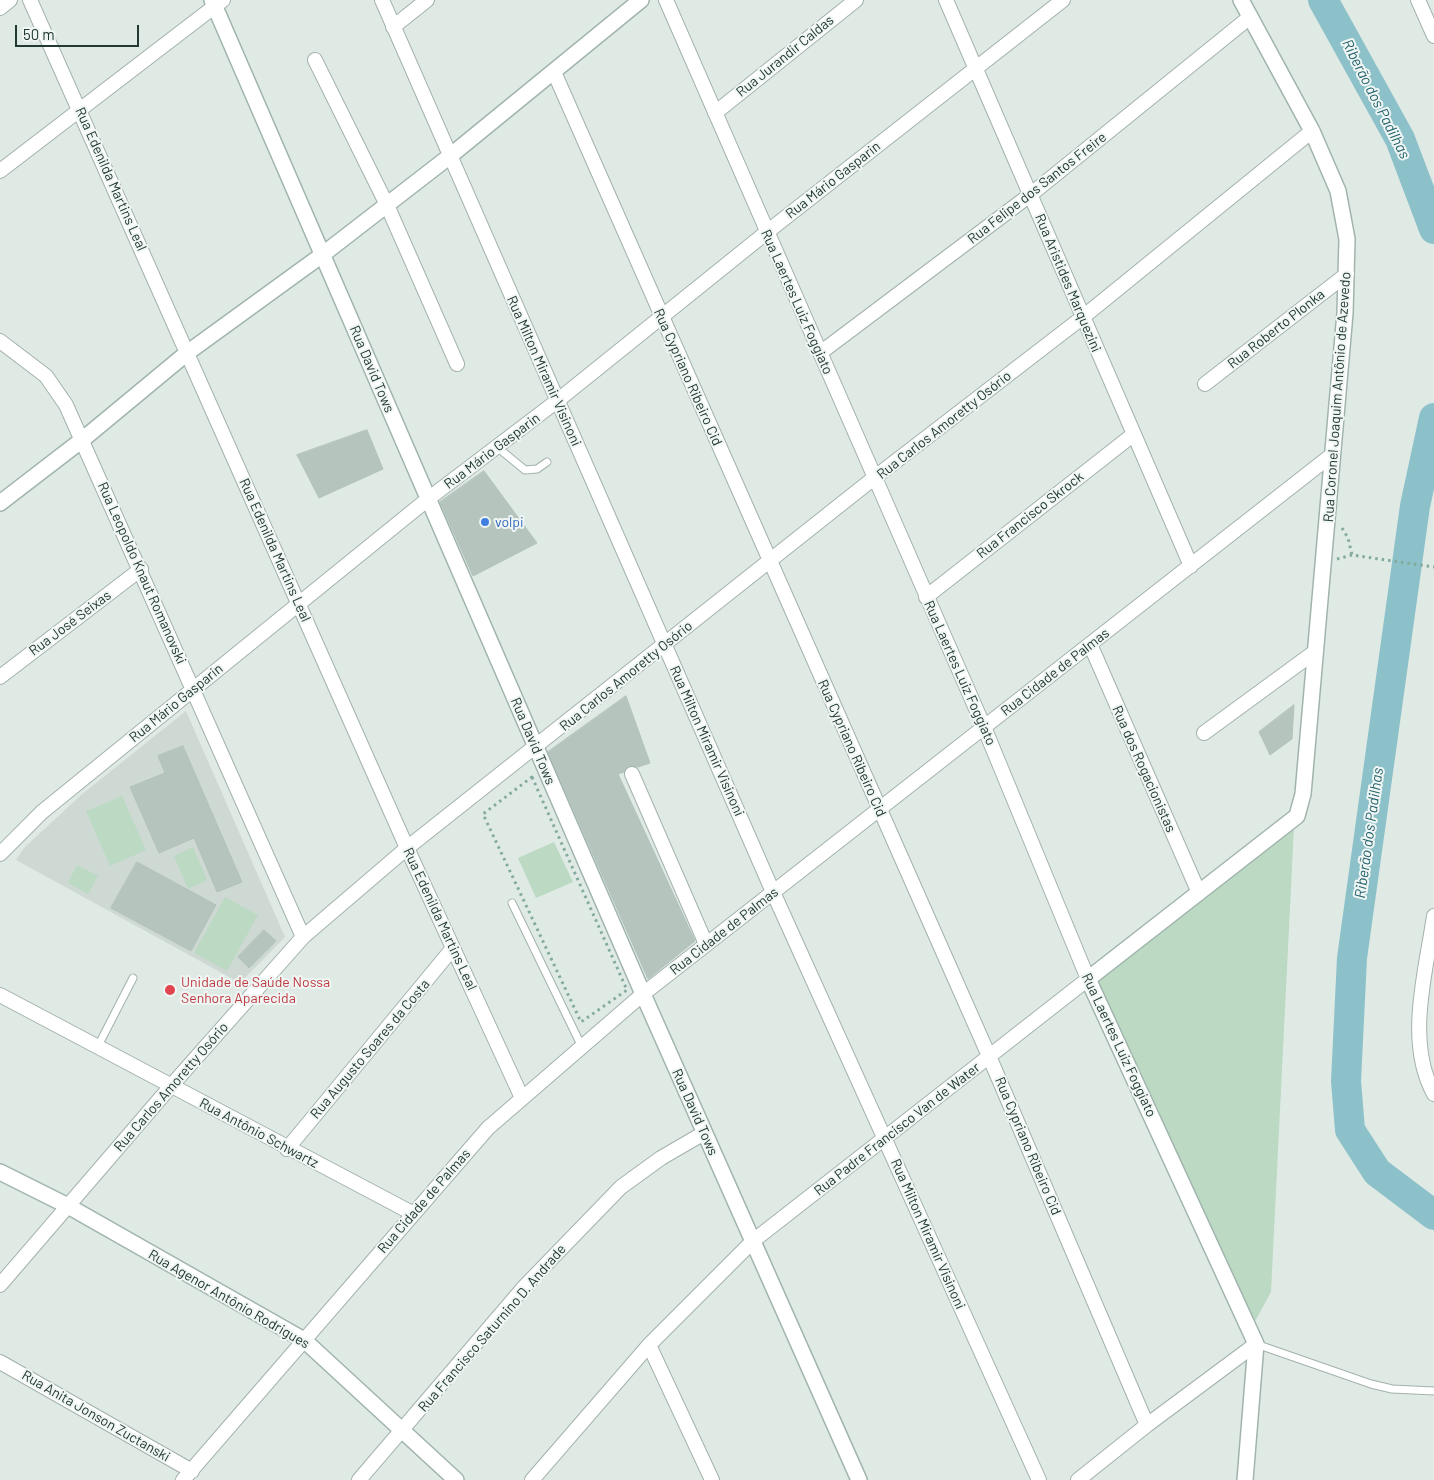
<!DOCTYPE html>
<meta charset="utf-8">
<style>
body{margin:0}
#map{position:relative;width:1434px;height:1480px;overflow:hidden;background:#e0eae5;font-family:Barlow,sans-serif}
canvas{display:block}
.scale{position:absolute;left:15px;top:25px;width:124px;height:22px;box-sizing:border-box;border:2px solid #223832;border-top:0;padding-left:6px;font-size:15px;line-height:18px;white-space:nowrap;color:#223832;-webkit-text-stroke:4px #f0f6f3;paint-order:stroke}
</style>
<div id="map">
<canvas width="1434" height="1480"></canvas>
<div class="scale">50 m</div>
</div>
<script>
const c = document.querySelector('canvas').getContext('2d');
c.lineJoin = 'round';
function paint(path, color) { c.fillStyle = color; c.fill(path, 'evenodd'); }
function strokePath(path, color, width, dash) { c.strokeStyle = color; c.lineWidth = width; c.lineCap = dash ? 'butt' : 'round'; c.setLineDash(dash || []); c.stroke(path); }
function label(font, color, halo, rows, align = 'center') {
  c.font = font + ' Barlow,sans-serif'; c.lineWidth = 4; c.setLineDash([]); c.textBaseline = 'middle'; c.strokeStyle = halo; c.fillStyle = color; for (const [text, x, y, turn = 0] of rows) {
    c.save(); c.translate(x, y); c.rotate((+turn || 0) * Math.PI / 180); c.textAlign = isNaN(turn) ? turn : align; if (halo) c.strokeText(text, 0, 0); c.fillText(text, 0, 0); c.restore();
  }
}
paint(new Path2D(`
 M186 711 285 937 240 983 16 860 24 848 81 795Z`), '#cfd9d4');
paint(new Path2D(`
 M122 796 146 850 110 866 86 811Z
 M1294 827 1271 1292 1253 1325 1093 985Z
 M554 842 573 882 536 898 518 858Z
 M193 847 207 880 188 889 174 856Z
 M77 865 98 876 88 894 68 883Z
 M225 897 258 915 227 971 194 953Z`), '#bbd9c3');
strokePath(new Path2D(`
 M1323 0 1400 139 1434 229
 M1434 418 1415 506 1352 958 1346 1081 1350 1130 1377 1172 1434 1215`), '#8dc1ca', 30);
const building = new Path2D(`
 M367 430 383 469 319 498 297 455Z
 M484 471 537 543 473 576 440 502Z
 M626 696 650 763 638 767 629 766 624 772 618 774 695 941 648 979 548 752Z
 M1294 705 1292 739 1270 755 1259 732Z
 M183 746 242 882 217 892 194 838 159 853 130 787 165 773 158 756Z
 M137 862 216 905 191 951 111 908Z
 M264 930 276 941 249 968 238 957Z`);
paint(building, '#b6c4be');
strokePath(building, '#b3c2bc', 1);
const lane = new Path2D(`
 M497 447 525 470 537 469 547 462
 M512 903 582 1047
 M98 1046 133 978
 M1256 1344 1371 1384 1392 1389 1434 1391`);
const street = new Path2D(`
 M30 0 407 848 522 1098
 M382 0 773 892 1039 1480
 M946 0 1191 566
 M1418 0 1434 36
 M0 8 10 0
 M393 27 427 0
 M315 60 387 205 457 364
 M554 72 989 1056 1147 1425
 M715 113 856 0
 M0 171 223 0
 M0 341 46 376 66 405 303 937
 M820 353 1030 195 1250 17
 M1205 384 1347 274
 M926 597 1134 434
 M1090 644 1199 893
 M0 677 141 569
 M1204 733 1316 651
 M632 774 706 944
 M0 854 42 812 428 499 557 401 767 232 1063 0
 M1434 916C1426 971 1405 1042 1434 1094
 M0 995 412 1213
 M287 1149 453 948
 M0 1285 171 1086 303 937 407 848 874 478 1083 317 1312 131
 M649 1345 712 1480
 M0 1362 192 1471
 M183 1480 488 1128 643 994 1333 454
 M359 1480 525 1286 621 1187 661 1158 704 1133
 M532 1480 649 1345 753 1241 1088 979 984 727 666 0
 M1078 1480 1147 1425 1256 1344`);
const secondary = new Path2D(`
 M212 0 643 994 859 1480
 M1241 0 1312 131 1338 191 1347 239 1345 313 1303 794 1297 816 1088 979 1256 1344 1245 1480
 M0 503 82 440 187 353 322 255 450 156 641 0
 M0 1172 68 1206 304 1340 456 1480`);
strokePath(lane, '#a3b1ac', 9);
strokePath(street, '#a3b1ac', 16);
strokePath(secondary, '#a0b4ad', 18);
strokePath(new Path2D(`
 M1342 528 1348 538 1352 555
 M1337 559 1352 555 1434 567
 M532 777 627 990 581 1022 483 814Z`), '#83aa9e', 3, [2.5, 4]);
strokePath(lane, '#fff', 7);
strokePath(street, '#fff', 14);
strokePath(secondary, '#fff', 15);
for (const [x, y, r, color] of [
 [485,522,5,"#3f7fe0"],
 [170,990,6,"#e0444e"]
]) { const dot = new Path2D(); dot.arc(x, y, r, 0, 2 * Math.PI); c.fillStyle = color; c.fill(dot); strokePath(dot, '#f0f6f3', 2); }
label('14px', '#223832', '#f0f6f3', [
 ["Rua Jurandir Caldas",785,56,-39],
 ["Rua Edenilda Martins Leal",111,179,66],
 ["Rua Mário Gasparin",833,180,-38],
 ["Rua Felipe dos Santos Freire",1037,188,-38],
 ["Rua Aristides Marquezini",1068,283,67],
 ["Rua Laertes Luiz Foggiato",797,302,66],
 ["Rua Roberto Plonka",1276,329,-38],
 ["Rua David Tows",372,369,67],
 ["Rua Milton Miramir Visinoni",544,371,66],
 ["Rua Cypriano Ribeiro Cid",688,377,66],
 ["Rua Coronel Joaquim Antônio de Azevedo",1337,397,-86],
 ["Rua Carlos Amoretty Osório",944,425,-38],
 ["Rua Mário Gasparin",492,451,-37],
 ["Rua Francisco Skrock",1030,515,-38],
 ["Rua Edenilda Martins Leal",275,550,66],
 ["Rua Leopoldo Knaut Romanovski",142,573,66],
 ["Rua José Seixas",70,623,-37],
 ["Rua Cidade de Palmas",1055,672,-38],
 ["Rua Laertes Luiz Foggiato",960,673,66],
 ["Rua Carlos Amoretty Osório",626,676,-39],
 ["Rua Mário Gasparin",176,703,-39],
 ["Rua David Tows",533,741,67],
 ["Rua Milton Miramir Visinoni",707,741,66],
 ["Rua Cypriano Ribeiro Cid",852,748,66],
 ["Rua dos Rogacionistas",1144,769,66],
 ["Rua Edenilda Martins Leal",440,919,65],
 ["Rua Cidade de Palmas",724,931,-38],
 ["Rua Laertes Luiz Foggiato",1119,1045,65],
 ["Rua Augusto Soares da Costa",370,1049,-50],
 ["Rua Carlos Amoretty Osório",171,1087,-49],
 ["Rua David Tows",695,1112,66],
 ["Rua Padre Francisco Van de Water",897,1129,-38],
 ["Rua Antônio Schwartz",259,1133,28],
 ["Rua Cypriano Ribeiro Cid",1028,1146,67],
 ["Rua Cidade de Palmas",424,1201,-49],
 ["Rua Milton Miramir Visinoni",928,1234,66],
 ["Rua Agenor Antônio Rodrigues",229,1299,30],
 ["Rua Francisco Saturnino D. Andrade",492,1328,-49],
 ["Rua Anita Jonson Zuctanski",96,1416,30]
]);
label('14px', '#366cbe', '#f0f6f3', [
 ["volpi",495,522]
], 'left');
label('14px', '#be3a42', '#f0f6f3', [
 ["Unidade de Saúde Nossa",181,982],
 ["Senhora Aparecida",181,998]
], 'left');
label('italic 15px', '#23626e', '#f0f6f3', [
 ["Riberão dos Padilhas",1376,99,63],
 ["Riberão dos Padilhas",1369,833,-82]
]);
</script>
